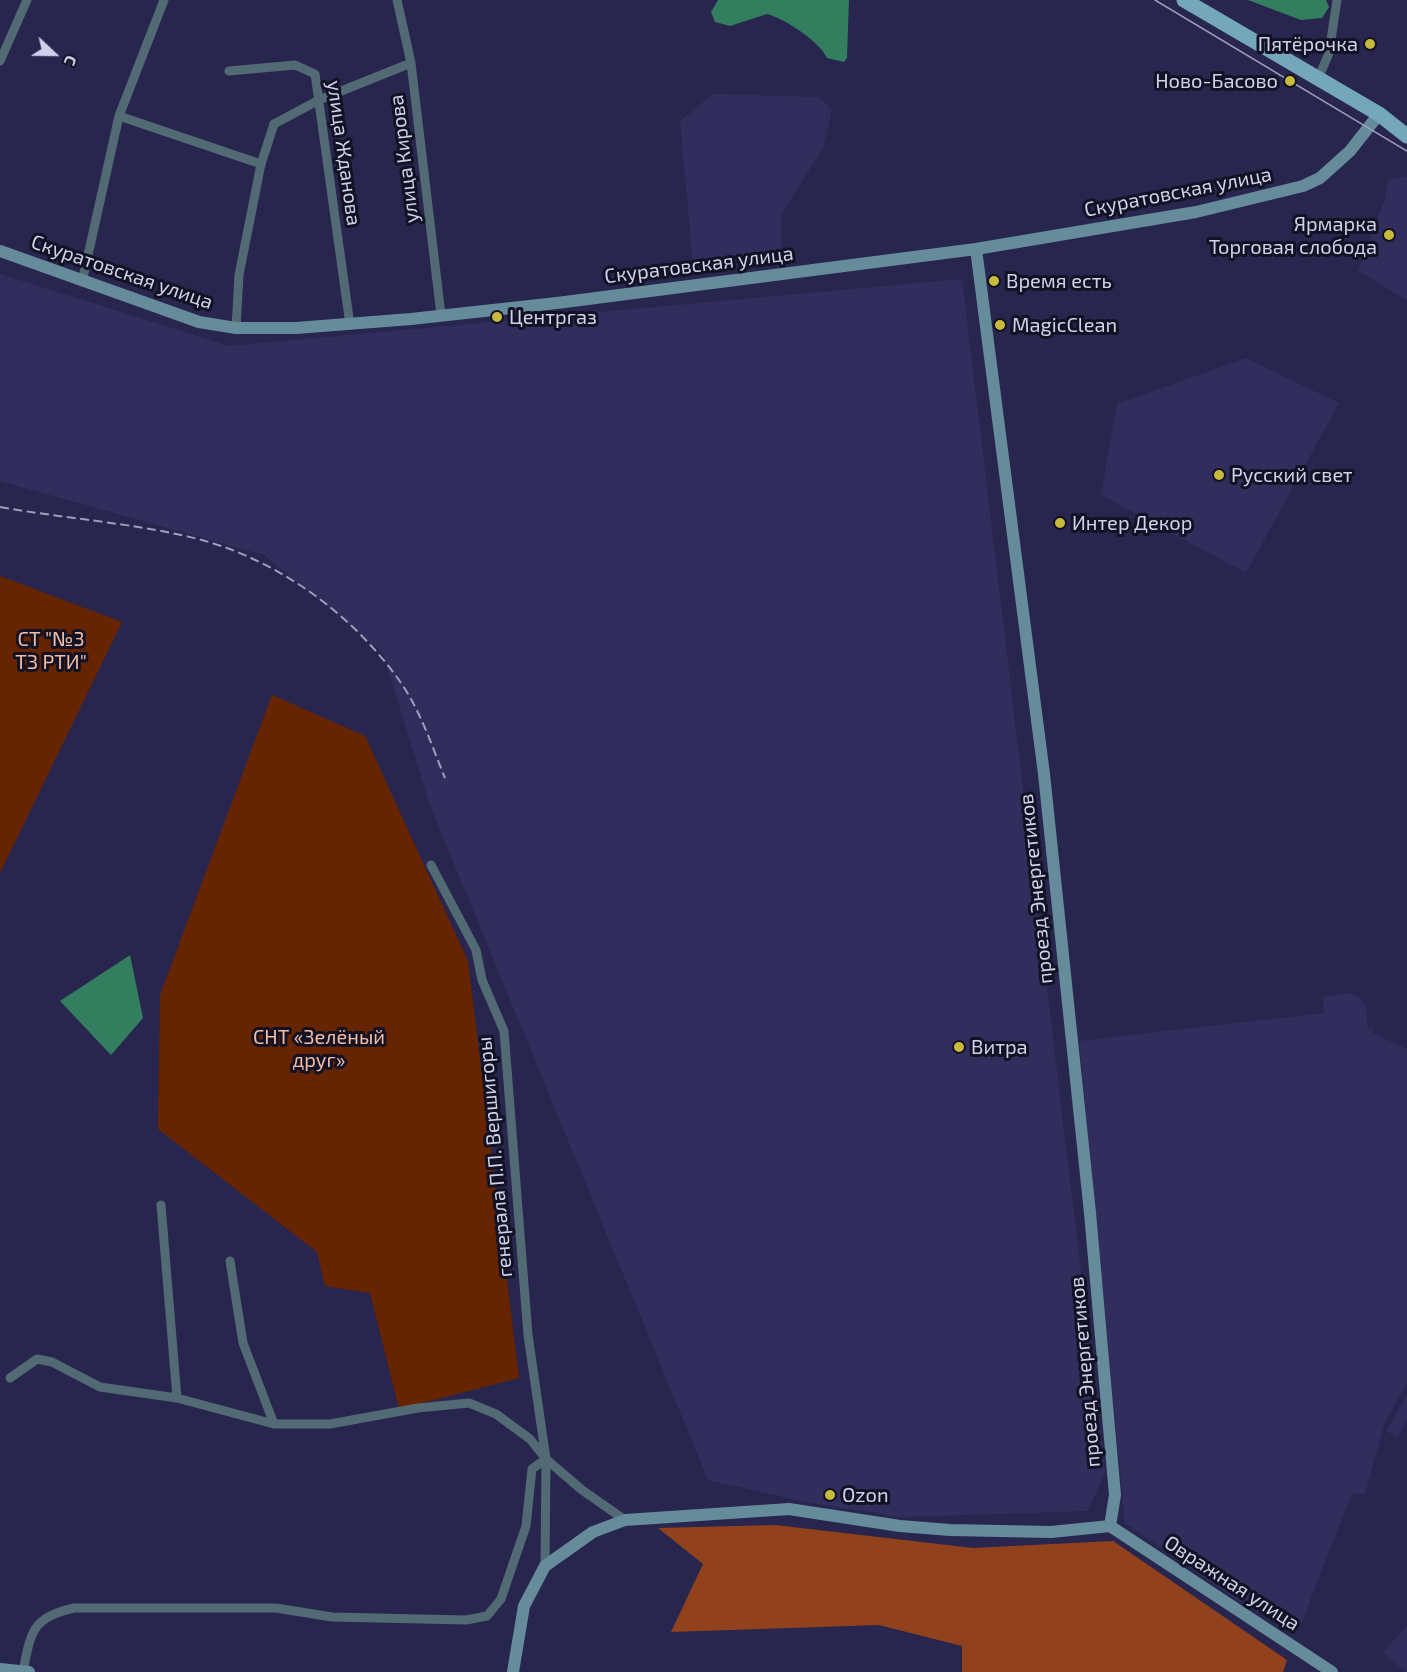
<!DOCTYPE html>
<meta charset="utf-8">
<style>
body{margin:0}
#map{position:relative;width:1407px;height:1672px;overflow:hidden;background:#28264e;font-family:"Exo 2",sans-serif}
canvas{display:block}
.north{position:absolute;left:24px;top:24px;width:60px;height:60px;-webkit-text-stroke:4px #121224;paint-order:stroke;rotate:112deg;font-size:16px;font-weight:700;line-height:24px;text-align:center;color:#d0d1eb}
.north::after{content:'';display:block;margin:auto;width:21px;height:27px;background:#d0d1eb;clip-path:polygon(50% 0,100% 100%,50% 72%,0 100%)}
</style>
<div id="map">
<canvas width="1407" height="1672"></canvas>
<div class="north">С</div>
</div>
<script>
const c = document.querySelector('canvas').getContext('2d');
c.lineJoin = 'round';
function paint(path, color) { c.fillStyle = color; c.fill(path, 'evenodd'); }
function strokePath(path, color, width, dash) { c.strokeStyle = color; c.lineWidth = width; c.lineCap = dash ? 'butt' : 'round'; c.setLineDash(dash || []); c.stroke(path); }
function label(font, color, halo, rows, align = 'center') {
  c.font = font + ' "Exo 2",sans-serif'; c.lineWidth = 6; c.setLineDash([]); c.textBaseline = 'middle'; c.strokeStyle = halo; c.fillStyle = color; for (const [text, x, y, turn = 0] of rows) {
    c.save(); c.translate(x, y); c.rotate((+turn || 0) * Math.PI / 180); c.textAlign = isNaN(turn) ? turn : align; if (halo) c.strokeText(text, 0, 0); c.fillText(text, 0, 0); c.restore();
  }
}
paint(new Path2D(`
 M713 94 818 97 832 109 823 148 781 215V255L693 264 680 121Z
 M1406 176 1407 177V300L1358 271 1385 199 1388 180Z
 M0 274 229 346 962 279 1105 1472 1088 1511 902 1517 805 1502 708 1480 429 803 383 653 264 555 0 481Z
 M1246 358 1339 403 1246 573 1101 495 1117 404Z
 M1347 993 1359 996 1366 1006 1368 1029 1372 1026 1373 1033 1407 1049V1383L1385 1422 1365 1494 1352 1493 1301 1624 1240 1602 1125 1523 1079 1041 1324 1013 1323 997Z
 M1407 1395V1421L1398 1437 1386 1431Z
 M1407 1626V1672L1382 1653Z`), '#312e5d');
paint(new Path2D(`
 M0 576 122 622 0 873Z
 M272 695 365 736 468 961 519 1378 399 1409 370 1293 325 1286 317 1252 158 1129 160 995Z`), '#662400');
paint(new Path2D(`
 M775 1525 973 1548 1113 1541 1287 1660 1283 1672H962V1646L879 1625 671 1632 703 1564 658 1528Z`), '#91421c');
paint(new Path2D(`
 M718 0H849L847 58 844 62 827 58C820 42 784 18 767 14L730 26 715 22 711 12Z
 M1248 0H1326L1329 7 1322 18 1301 20Z
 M130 955 143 1018 111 1055 60 1001Z`), '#347e60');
strokePath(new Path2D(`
 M397 0 411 63 441 315
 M0 61 27 0
 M229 71 295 65 315 74 350 325
 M1318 79 1329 53 1337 0
 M119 116 261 164
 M82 282 119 116 164 0
 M236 328 239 275 261 164 274 124 319 100 411 63
 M431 865 476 950 482 980 504 1031 528 1335 546 1459 545 1566
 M161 1205 177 1398
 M230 1261 243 1343 274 1424
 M10 1378 37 1359 52 1362 100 1387 177 1398 274 1424H330L418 1408 469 1403 496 1414 530 1439 546 1459 582 1490 625 1520
 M23 1671C31 1632 32 1617 74 1608H276L332 1617 466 1620 487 1616 501 1599 526 1526 532 1469 546 1459`), '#526a73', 9);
strokePath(new Path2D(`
 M976 249 1044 774 1090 1213 1115 1495 1110 1526
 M0 251 199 322 236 328H296L411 319 557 303 976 249 1196 212 1303 186 1320 178 1350 151 1379 114
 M1110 1526 1332 1672
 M0 1669 29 1672
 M513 1672 524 1606 545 1566 593 1532 625 1520 789 1509 900 1526 950 1530 1051 1532 1110 1526`), '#668c9b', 12);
strokePath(new Path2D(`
 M1184 0 1379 114 1407 136`), '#74a7ba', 15);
strokePath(new Path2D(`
 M1155 0 1407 151`), '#9e9ebc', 1.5);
strokePath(new Path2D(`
 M0 507C67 519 136 523 202 540 278 561 349 612 396 676 419 706 431 744 445 778`), '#9e9ebc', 2, [9, 4.5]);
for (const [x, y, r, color] of [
 [1370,44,6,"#c8bb3b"],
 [1290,81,6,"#c8bb3b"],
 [1389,235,6,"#c8bb3b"],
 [994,281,6,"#c8bb3b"],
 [497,317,6,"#c8bb3b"],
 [1000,325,6,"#c8bb3b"],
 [1219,475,6,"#c8bb3b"],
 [1060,523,6,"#c8bb3b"],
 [959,1047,6,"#c8bb3b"],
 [830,1495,6,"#c8bb3b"]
]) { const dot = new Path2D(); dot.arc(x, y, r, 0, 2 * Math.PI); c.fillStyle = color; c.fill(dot); strokePath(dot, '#121224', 2); }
label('20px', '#d0d1eb', '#121224', [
 ["Пятёрочка",1358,44,"right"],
 ["Ново-Басово",1278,81,"right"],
 ["Ярмарка",1377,224,"right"],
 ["Торговая слобода",1377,247,"right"],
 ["Время есть",1006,281],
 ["Центргаз",509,317],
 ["MagicClean",1012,325],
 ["Русский свет",1231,475],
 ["Интер Декор",1072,523],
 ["Витра",971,1047],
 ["Ozon",842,1495]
], 'left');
label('20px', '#d0d1eb', '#121224', [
 ["улица Жданова",344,153,82],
 ["улица Кирова",404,159,-97],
 ["Скуратовская улица",1178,192,-11],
 ["Скуратовская улица",699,265,-7],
 ["Скуратовская улица",122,272,19],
 ["проезд Энергетиков",1036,889,-96],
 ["генерала П.П. Вершигоры",495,1157,-95],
 ["проезд Энергетиков",1085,1372,-95],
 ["Овражная улица",1232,1583,33]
]);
label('20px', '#f3bca5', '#121224', [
 ["СТ \"№3",51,639],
 ["ТЗ РТИ\"",51,662],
 ["СНТ «Зелёный",319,1037],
 ["друг»",319,1060]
]);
</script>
